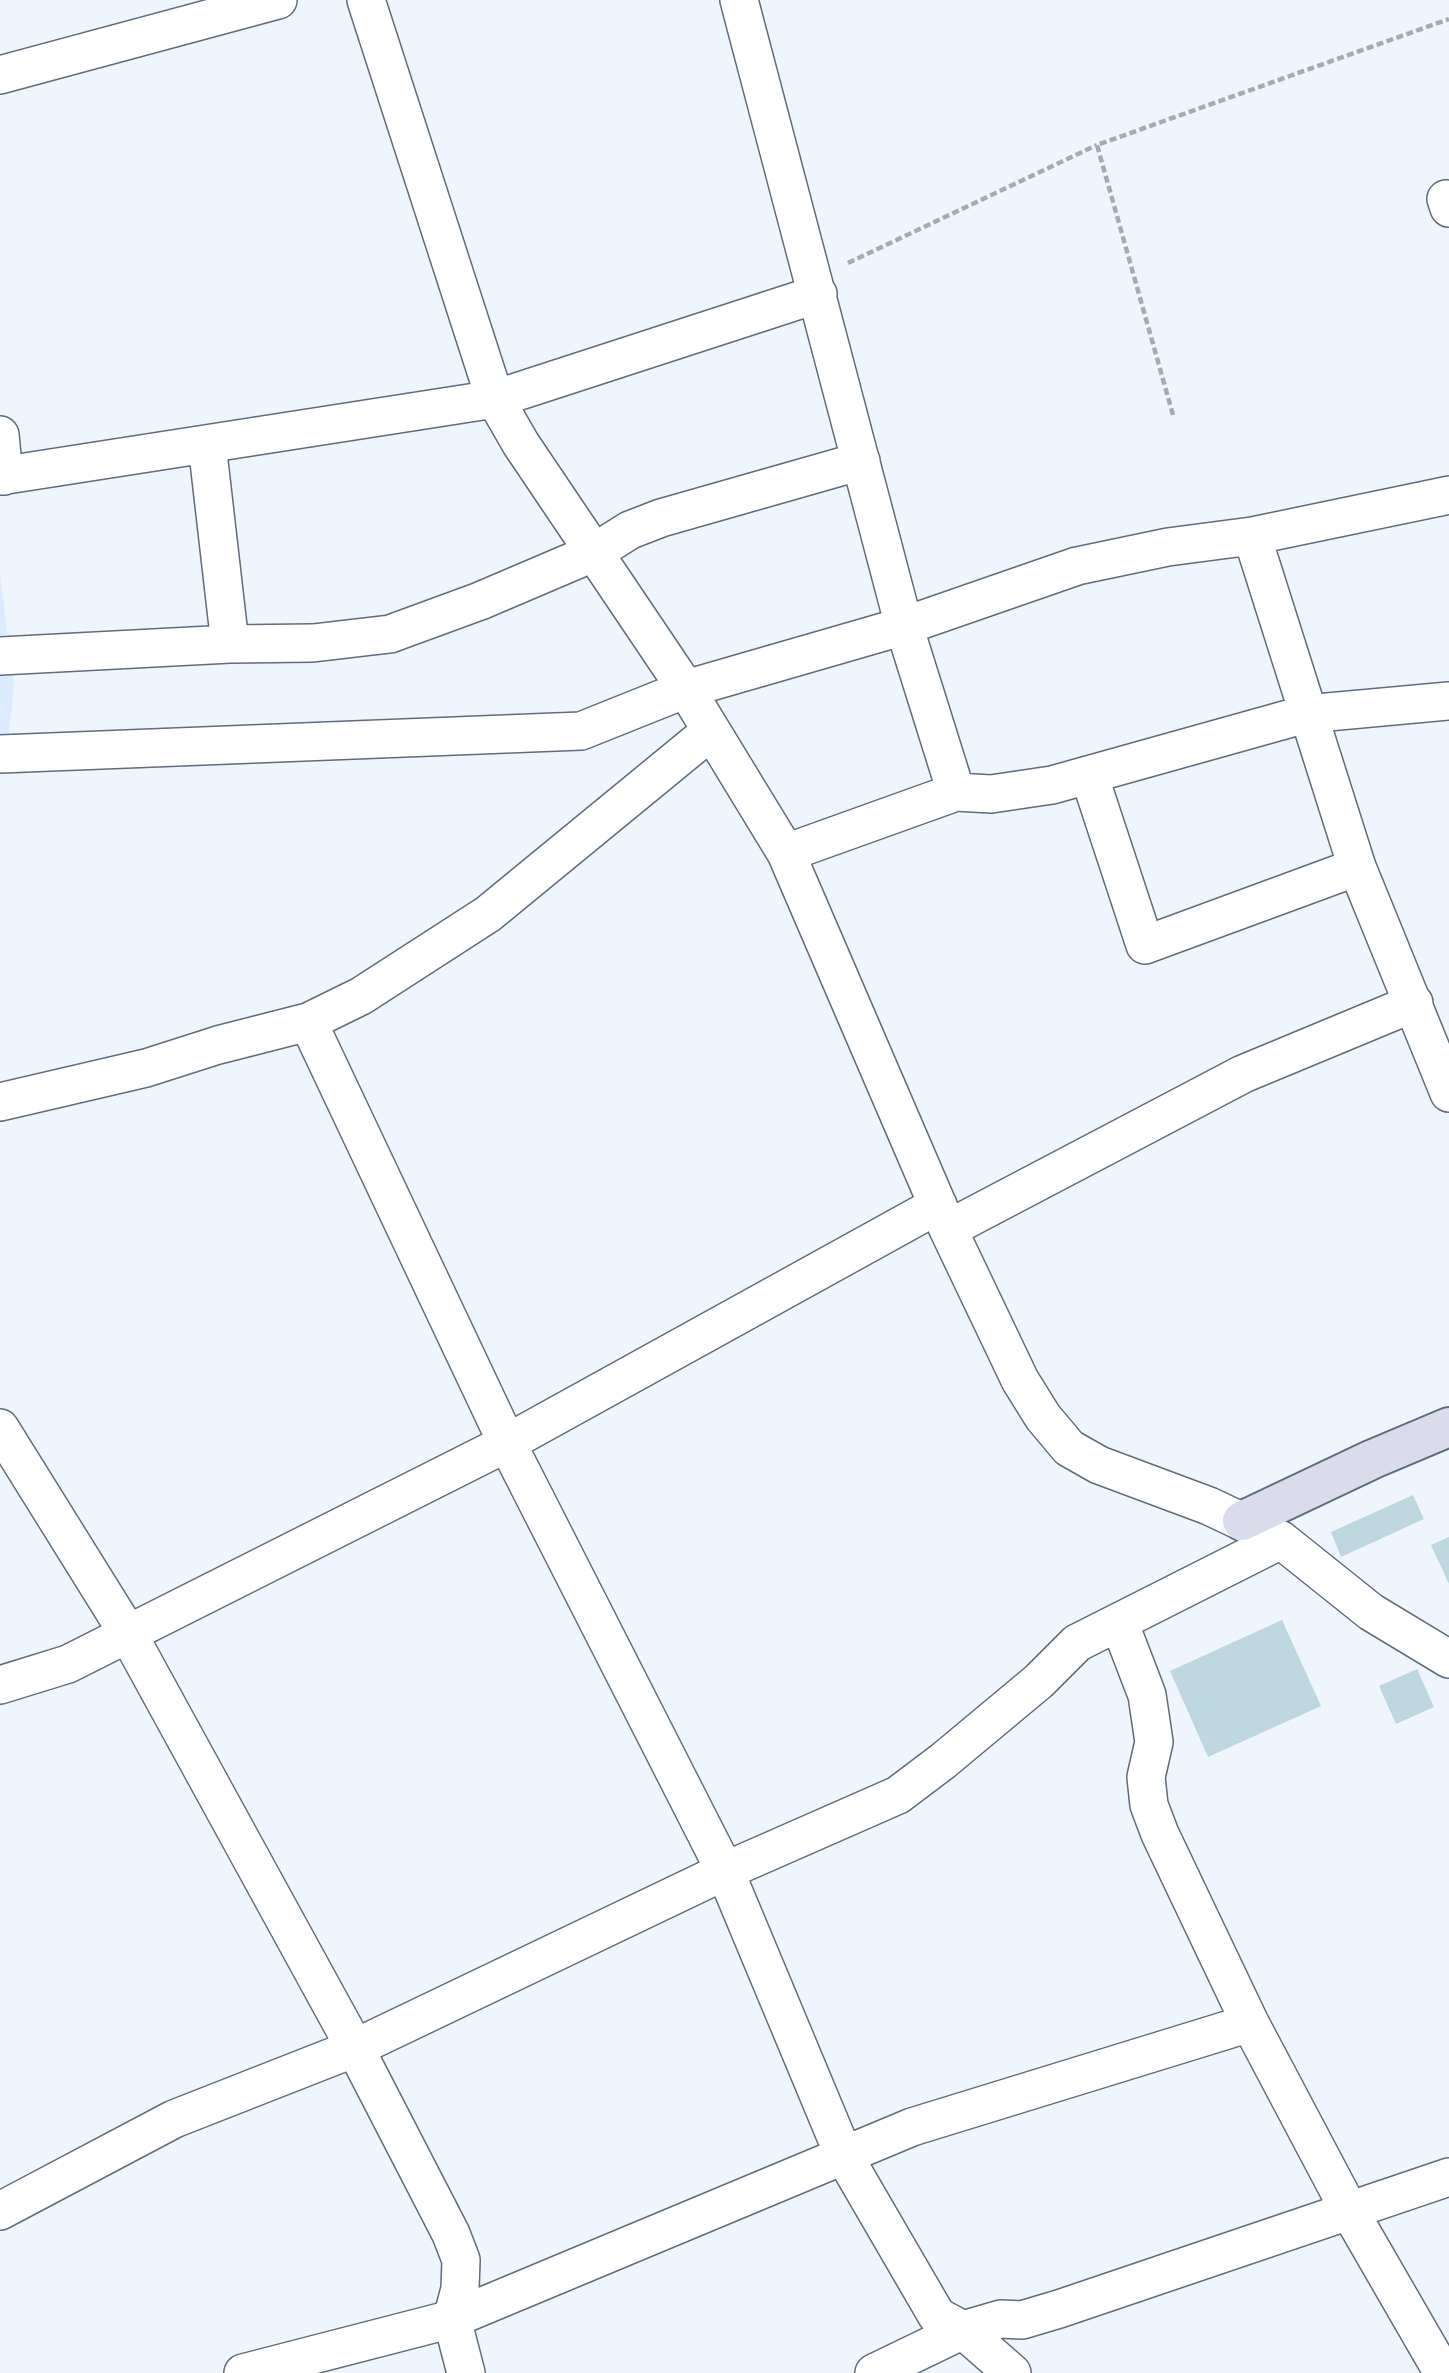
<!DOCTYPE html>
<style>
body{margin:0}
canvas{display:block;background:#eef5fc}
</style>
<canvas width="1449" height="2373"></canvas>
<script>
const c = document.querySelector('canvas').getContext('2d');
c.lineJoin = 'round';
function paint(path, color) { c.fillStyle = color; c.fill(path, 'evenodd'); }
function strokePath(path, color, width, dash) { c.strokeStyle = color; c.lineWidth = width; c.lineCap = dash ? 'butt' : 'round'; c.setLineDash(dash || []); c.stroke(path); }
paint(new Path2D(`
 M0 574 14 686 9 734H0Z`), '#daebff');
paint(new Path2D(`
 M1413 1495 1424 1519 1341 1557 1331 1532Z
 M1449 1537V1584L1431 1545Z
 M1282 1620 1321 1706 1208 1757 1170 1671Z
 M1417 1669 1434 1707 1396 1724 1379 1686Z`), '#bdd7e1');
const minor = new Path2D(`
 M366 0 495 399 521 444 686 689 786 853 948 1229 1020 1380 1043 1417 1069 1448 1099 1465 1209 1506 1281 1540 1371 1612 1449 1659
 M739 0 904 626 956 792
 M0 75 278 0
 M1446 199 1449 208
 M0 435 4 476
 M207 444 230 644
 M0 476 495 399 818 294
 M1252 536 1357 867 1449 1093
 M0 656 230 644 313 643 390 634 480 601 595 552 630 530 661 518 861 461
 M0 754 581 731 686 689 904 626 1077 566 1168 547 1252 536 1449 495
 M1089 775 1145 945 1357 867
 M786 853 956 792 991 794 1052 785 1306 714 1449 701
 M308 1022 507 1443 725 1871 844 2156 937 2316 963 2330 1012 2373
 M0 1102 146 1068 218 1045 308 1022 361 996 488 914 711 731
 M948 1229 1243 1074 1414 1003
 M0 1428 127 1632 355 2048 451 2234 461 2260 460 2289 452 2319 466 2373
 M1119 1622 1147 1695 1154 1742 1146 1777 1149 1805 1160 1834 1250 2023 1350 2212 1443 2373
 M0 1685 68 1664 507 1443 938 1205
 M0 2211 174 2119 355 2048 725 1871 898 1795 943 1761 1039 1681 1077 1643 1281 1540
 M243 2373 452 2319 912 2127 1250 2023
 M874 2373 963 2330 1001 2319 1022 2320 1059 2309 1449 2177`);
const secondary = new Path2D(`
 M1242 1521 1373 1459 1449 1427`);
strokePath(minor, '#5f6c7d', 40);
strokePath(secondary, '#5f6c7d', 42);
strokePath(new Path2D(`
 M848 263 1097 145
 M1173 415 1097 145 1449 19`), '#a5abb2', 4.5, [7, 3.5]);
strokePath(minor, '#fff', 37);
strokePath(secondary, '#dbdbee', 38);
</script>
